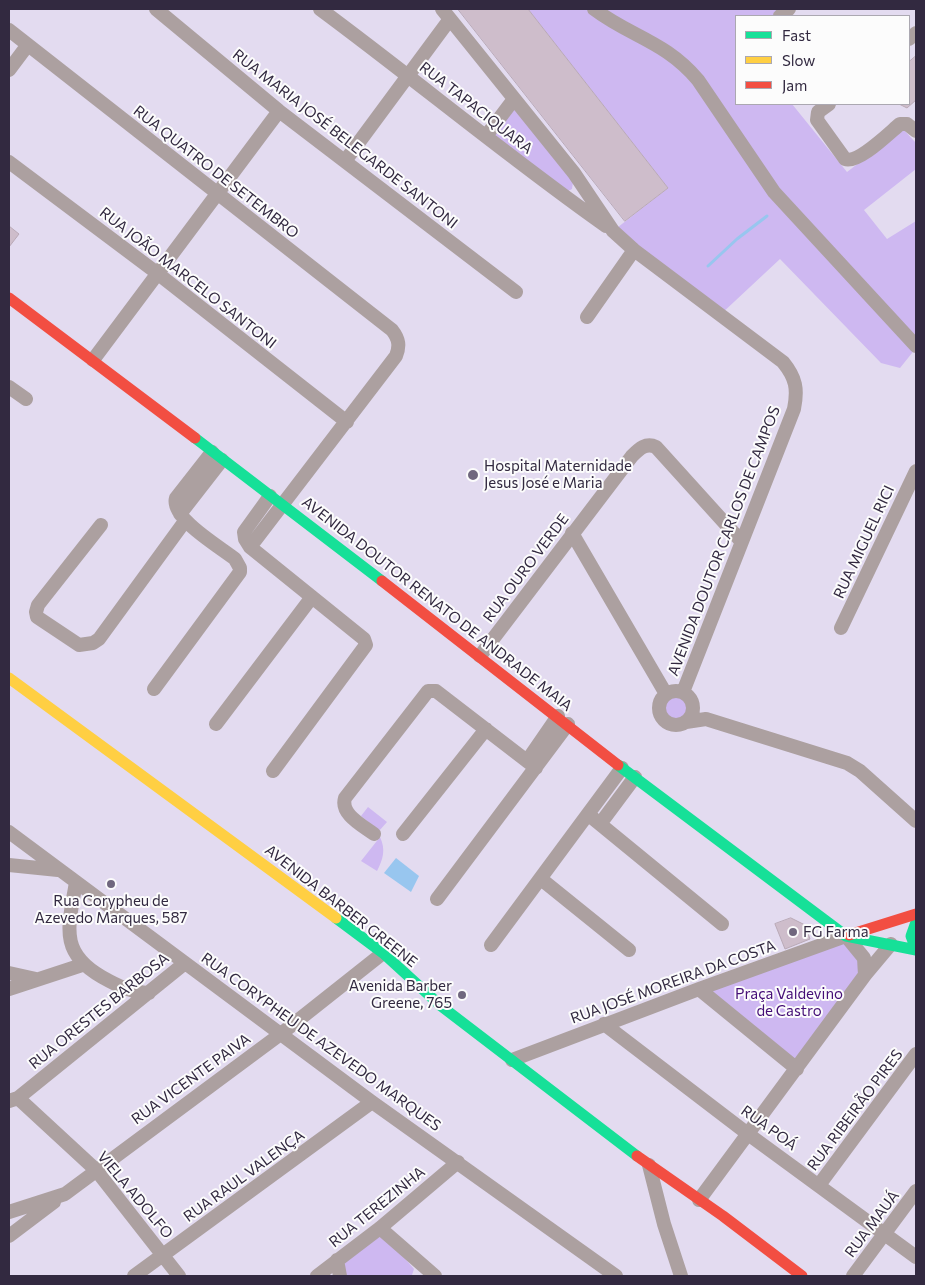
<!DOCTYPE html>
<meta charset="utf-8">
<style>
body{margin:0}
#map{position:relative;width:925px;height:1285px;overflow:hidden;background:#e3dbf0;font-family:Commissioner,sans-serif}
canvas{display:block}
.frame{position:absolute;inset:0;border:10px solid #322940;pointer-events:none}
.legend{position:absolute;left:735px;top:15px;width:175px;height:90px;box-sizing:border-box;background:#fcfcfc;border:1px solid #aba8b1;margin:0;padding:6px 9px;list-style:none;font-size:15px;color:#322940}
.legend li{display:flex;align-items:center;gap:10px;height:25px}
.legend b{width:25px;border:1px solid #aba8b1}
</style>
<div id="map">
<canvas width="925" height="1285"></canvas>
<div class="frame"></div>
<ul class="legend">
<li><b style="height:6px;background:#16e098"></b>Fast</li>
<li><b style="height:6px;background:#ffcf43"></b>Slow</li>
<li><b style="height:6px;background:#f24e42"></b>Jam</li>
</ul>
</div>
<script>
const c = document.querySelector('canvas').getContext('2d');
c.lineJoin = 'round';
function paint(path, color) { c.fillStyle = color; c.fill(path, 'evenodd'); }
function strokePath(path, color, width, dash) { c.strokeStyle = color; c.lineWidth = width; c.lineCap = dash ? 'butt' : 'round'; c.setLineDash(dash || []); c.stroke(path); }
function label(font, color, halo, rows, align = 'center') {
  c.font = font + ' Commissioner,sans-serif'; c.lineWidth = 4; c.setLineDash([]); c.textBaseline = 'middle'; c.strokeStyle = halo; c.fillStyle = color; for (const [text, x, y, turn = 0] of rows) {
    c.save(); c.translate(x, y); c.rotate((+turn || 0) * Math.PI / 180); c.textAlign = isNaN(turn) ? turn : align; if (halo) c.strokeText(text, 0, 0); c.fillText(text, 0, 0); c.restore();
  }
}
paint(new Path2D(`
 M528 9H783L775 16H736V104H792L847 172 903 129 916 143V169L864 210 887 239 916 221V348L900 368 881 363 780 259 720 315 613 231 668 188Z
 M513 107 573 182 572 189 566 192 490 135Z
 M661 708a15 15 0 1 1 30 0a15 15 0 1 1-30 0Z
 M368 807 387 822 379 831 361 816Z
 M380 837C386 850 383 859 377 871L361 861Z
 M843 940 856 953 862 972 796 1063 708 989Z
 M380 1235 396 1248 414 1269 412 1275 348 1276 341 1271V1264Z`), '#ceb8f1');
paint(new Path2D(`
 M396 858 419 876 411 892 384 873Z`), '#98c6ef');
strokePath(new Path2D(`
 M708 266 737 239 767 216`), '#98c6ef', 3);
const building = new Path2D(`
 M458 9H528L668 188 625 221Z
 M916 56V100L907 108 899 104H909V62Z
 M9 226 19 234 9 247Z
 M791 918 805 925 810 939 785 949 775 924Z`);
paint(building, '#cebdcb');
strokePath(building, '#b9a9b6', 1);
strokePath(new Path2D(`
 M156 9 279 111 516 292
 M320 9C416 80 508 157 606 226
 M442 9 574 173 613 231 634 250 783 362C796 378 798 389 794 409L683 692
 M594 9C631 37 665 41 698 80L774 192 916 346
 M780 16 789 9
 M9 30 392 330C399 339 400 346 396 356L250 547
 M909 39 916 33
 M9 70 27 46
 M829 104 818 112 817 120 845 159C858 164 888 134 900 124H907L916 131
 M486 136 514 99
 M345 161 450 19
 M9 162 157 273 347 422
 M587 317 634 250
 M93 360 279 111
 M9 387 26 399
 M270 496 244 532 245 539 250 547 364 639 366 645 273 771
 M180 514 222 460
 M101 525 38 605 36 612 37 617 79 645 93 643 99 639 185 521
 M572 533 666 694
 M841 628 916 471
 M480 656 632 456C639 449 646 442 656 447L741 541
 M154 689 240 572V568L235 559C220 547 170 518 176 498L212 452
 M659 708a17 17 0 1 1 34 0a17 17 0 1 1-34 0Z
 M686 722 706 719 847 763 860 771 916 821
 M216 724 312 597
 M527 761 558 716
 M589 815 722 924
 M600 824 635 777
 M9 832 372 1102 616 1276
 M374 834C362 825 340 814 345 798L428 691H436L536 768
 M403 834 486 729
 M9 865 58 870
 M541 879 629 950
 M76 882C69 925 58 952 102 977 118 986 130 992 149 993
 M437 899 568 724
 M491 945 622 768
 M9 973 36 979
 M9 989 82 965
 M699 989 797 1069
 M604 1024 748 1134 916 1257
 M512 1060 699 989 846 936 864 958 865 975
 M18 1098 96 1170 179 1276
 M9 1101 18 1098 185 963
 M649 1165 664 1224 681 1276
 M819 1185 916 1054
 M699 1200 865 975 891 944
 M9 1212 65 1194 282 1033 383 953
 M380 1228 435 1276
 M9 1236 54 1202
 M337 1260 340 1276
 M134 1276 372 1102
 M317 1276 380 1228 458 1162
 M853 1276 916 1191`), '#aca0a0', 14);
strokePath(new Path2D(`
 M195 438 382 581
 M618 765 846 936 916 950
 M336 918 383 953 441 1006 637 1156
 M916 922 911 936 916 949`), '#16e098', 11);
strokePath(new Path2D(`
 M9 678 336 918`), '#ffcf43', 11);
strokePath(new Path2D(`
 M9 298 195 438
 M382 581 618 765
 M849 935 916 914
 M637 1156 723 1216 802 1276`), '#f24e42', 11);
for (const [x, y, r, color] of [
 [473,475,6,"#70677e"],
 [111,884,5,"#70677e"],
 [793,932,5,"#70677e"],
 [462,995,5,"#70677e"]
]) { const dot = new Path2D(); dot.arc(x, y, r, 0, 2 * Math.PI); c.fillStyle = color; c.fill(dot); strokePath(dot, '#fcfcfc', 2); }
label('15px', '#322940', '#fcfcfc', [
 ["RUA TAPACIQUARA",476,108,38],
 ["RUA MARIA JOSÉ BELEGARDE SANTONI",345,139,38],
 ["RUA QUATRO DE SETEMBRO",216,172,38],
 ["RUA JOÃO MARCELO SANTONI",188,278,38],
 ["AVENIDA DOUTOR CARLOS DE CAMPOS",724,541,-69],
 ["RUA MIGUEL RICI",864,542,-65],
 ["RUA OURO VERDE",526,568,-53],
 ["AVENIDA DOUTOR RENATO DE ANDRADE MAIA",437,604,38],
 ["AVENIDA BARBER GREENE",341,906,38],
 ["RUA JOSÉ MOREIRA DA COSTA",673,982,-20],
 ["RUA ORESTES BARBOSA",99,1011,-39],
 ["RUA CORYPHEU DE AZEVEDO MARQUES",321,1042,36],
 ["RUA VICENTE PAIVA",191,1079,-36],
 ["RUA RIBEIRÃO PIRES",855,1110,-53],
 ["RUA POÁ",769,1128,36],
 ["RUA RAUL VALENÇA",244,1176,-36],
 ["VIELA ADOLFO",135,1195,50],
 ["RUA TEREZINHA",377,1207,-39],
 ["RUA MAUÁ",872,1224,-53]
]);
label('15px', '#322940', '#fcfcfc', [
 ["Hospital Maternidade",484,466],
 ["Jesus José e Maria",484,483],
 ["Rua Corypheu de",111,901,"center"],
 ["Azevedo Marques, 587",111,918,"center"],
 ["FG Farma",803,932],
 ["Avenida Barber",452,986,"right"],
 ["Greene, 765",452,1003,"right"]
], 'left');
label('15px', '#440e76', '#fcfcfc', [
 ["Praça Valdevino",789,994],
 ["de Castro",789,1011]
]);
</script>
